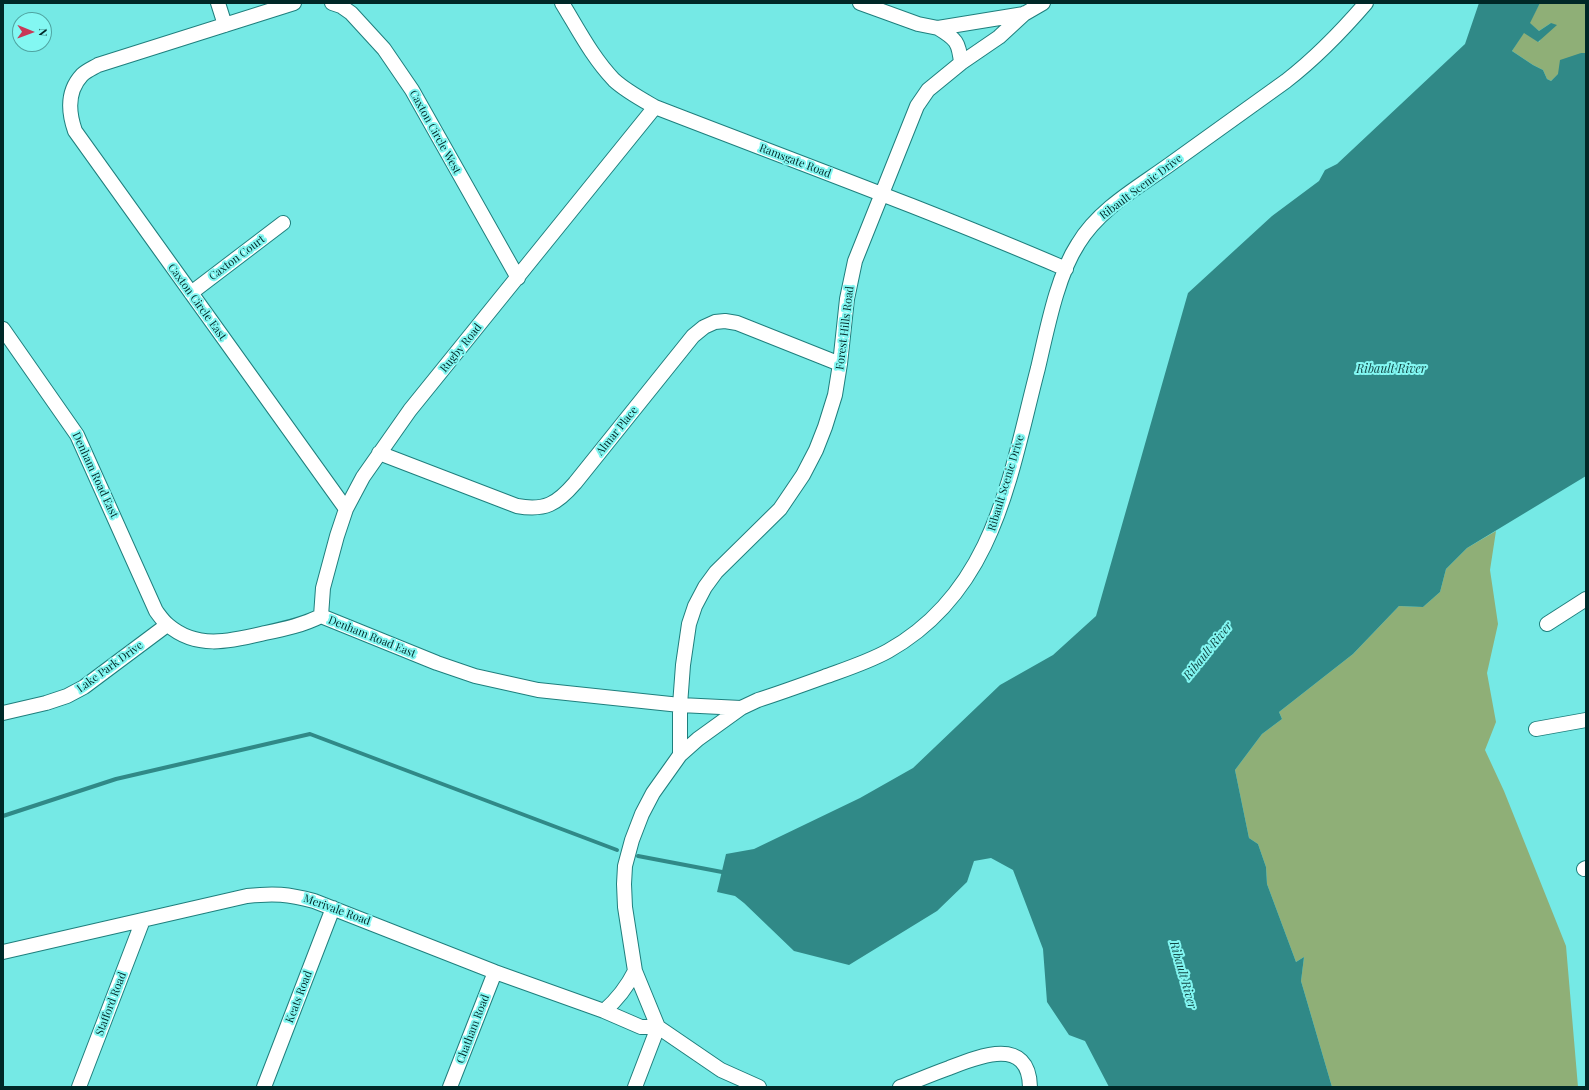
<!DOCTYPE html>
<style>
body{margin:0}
#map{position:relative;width:1589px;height:1090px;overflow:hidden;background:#75e9e5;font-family:"Playfair Display",serif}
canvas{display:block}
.frame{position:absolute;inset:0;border:4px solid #002827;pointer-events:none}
.north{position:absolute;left:12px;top:12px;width:40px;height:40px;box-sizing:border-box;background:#83f7f2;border:1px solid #4fa4a1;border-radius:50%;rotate:91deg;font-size:11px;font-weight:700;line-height:16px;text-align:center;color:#002827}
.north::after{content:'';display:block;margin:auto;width:14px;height:18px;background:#c83858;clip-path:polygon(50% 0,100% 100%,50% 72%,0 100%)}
</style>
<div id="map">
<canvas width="1589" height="1090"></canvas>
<div class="frame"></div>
<div class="north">N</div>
</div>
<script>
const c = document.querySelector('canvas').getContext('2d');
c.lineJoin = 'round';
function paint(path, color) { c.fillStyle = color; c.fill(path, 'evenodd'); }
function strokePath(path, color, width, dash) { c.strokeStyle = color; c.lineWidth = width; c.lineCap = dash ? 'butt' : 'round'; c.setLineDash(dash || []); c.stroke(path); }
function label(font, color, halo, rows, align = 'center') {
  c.font = font + ' "Playfair Display",serif'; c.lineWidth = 4; c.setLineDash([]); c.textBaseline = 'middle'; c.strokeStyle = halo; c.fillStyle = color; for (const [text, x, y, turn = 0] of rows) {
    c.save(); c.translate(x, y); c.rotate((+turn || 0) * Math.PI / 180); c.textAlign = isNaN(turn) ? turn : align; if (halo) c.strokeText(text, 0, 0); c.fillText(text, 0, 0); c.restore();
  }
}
paint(new Path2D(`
 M1540 3H1586V53H1581L1551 81 1547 79 1543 70 1533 65 1512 51 1524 32 1539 42 1551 23 1539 31 1529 23Z
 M1496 531 1490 570 1498 624 1487 673 1496 722 1485 750 1504 791 1566 946 1578 1087H1332L1301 981 1304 957 1296 962 1267 884 1266 867 1258 844 1249 838 1235 770 1262 734 1282 719 1279 712 1353 654 1399 606 1423 607 1440 592 1446 569 1467 548Z`), '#8faf77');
paint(new Path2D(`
 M1479 3H1540L1530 23 1539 31 1551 23 1557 25 1538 42 1524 33 1512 51 1533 65 1543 70 1547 79 1551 81 1558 74 1560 60 1581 53H1586V476L1467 548 1446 569 1440 592 1423 607 1399 606 1353 654 1279 712 1282 719 1262 734 1235 770 1249 838 1258 844 1266 867 1267 884 1296 962 1304 957 1301 981 1332 1087H1109L1085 1041 1069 1035 1047 1002 1043 949 1013 870 991 858 974 861 967 882 937 911 849 965 794 951 744 903 735 896 717 892 726 854 754 849 860 798 913 768 1000 685 1053 655 1096 616 1188 293 1272 216 1319 181 1325 170 1337 164 1465 44Z`), '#308987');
strokePath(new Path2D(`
 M3 816 116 779 310 734 617 850
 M638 856 722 872`), '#308987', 4);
const minor = new Path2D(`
 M218 3 225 25
 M294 3 98 65C93 68 86 71 82 75 67 91 68 111 75 131L346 509
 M332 3 341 6 351 13 384 49 412 90 518 278
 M562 3C578 29 592 57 614 80 626 91 641 99 655 107 792 160 931 211 1066 269
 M860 3 918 24 938 28
 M961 63 999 37 1025 13
 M191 293 283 223
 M3 329 77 435 156 611C159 615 163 621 168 625 197 650 231 641 265 633 285 629 303 625 321 616L437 663 475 676 538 690 680 705 741 708 758 700C780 693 802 685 824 677 846 669 868 662 888 651 995 591 1010 475 1038 368 1047 330 1057 276 1078 244 1099 209 1137 188 1169 165 1208 137 1247 109 1286 81 1317 57 1341 32 1366 3
 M379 453 517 506C545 511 557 504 575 483L693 336 704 327 715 322 725 321 737 323 840 364
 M321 616 323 588 337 536 346 509 363 477 410 410 655 107
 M1547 624 1586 599
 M3 713 46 703 67 696 84 687 167 625
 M1536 729 1586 720
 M680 755 698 739 741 708
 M1584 869 1586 868
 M3 952 247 896C274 893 288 894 314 901L495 972 604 1011 641 1027H658L635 1087
 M604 1011C618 999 627 987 635 971
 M79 1087 143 920
 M264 1087 333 908
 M450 1087 495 972
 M759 1087 721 1070 658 1027 635 971 625 907 624 884 625 866 632 840 642 814 653 793 680 755V705L683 665 689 624 695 606 705 587 716 572 780 509 803 475 816 450 825 427 835 395 840 364 847 299 855 261 917 106 928 90 961 63C959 42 956 39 938 28L1024 14 1043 3
 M900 1087C916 1081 932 1074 949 1068 977 1057 1029 1035 1030 1087`);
strokePath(minor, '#1f7f7d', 16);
strokePath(minor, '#fff', 14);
label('11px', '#002827', '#83f7f2', [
 ["Caxton Circle West",435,132,61],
 ["Ramsgate Road",795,161,21],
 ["Ribault Scenic Drive",1141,187,-37],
 ["Caxton Court",237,258,-37],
 ["Caxton Circle East",197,302,54],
 ["Forest Hills Road",845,328,-83],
 ["Rugby Road",461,348,-51],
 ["Almar Place",617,431,-51],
 ["Denham Road East",95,475,65],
 ["Ribault Scenic Drive",1006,483,-73],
 ["Denham Road East",372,637,22],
 ["Lake Park Drive",110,667,-36],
 ["Merivale Road",337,910,20],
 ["Keats Road",299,997,-69],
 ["Stafford Road",111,1004,-69],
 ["Chatham Road",473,1029,-69]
]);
label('italic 12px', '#114644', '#83f7f2', [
 ["Ribault River",1391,369],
 ["Ribault River",1208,651,-51],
 ["Ribault River",1183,975,74]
]);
</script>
